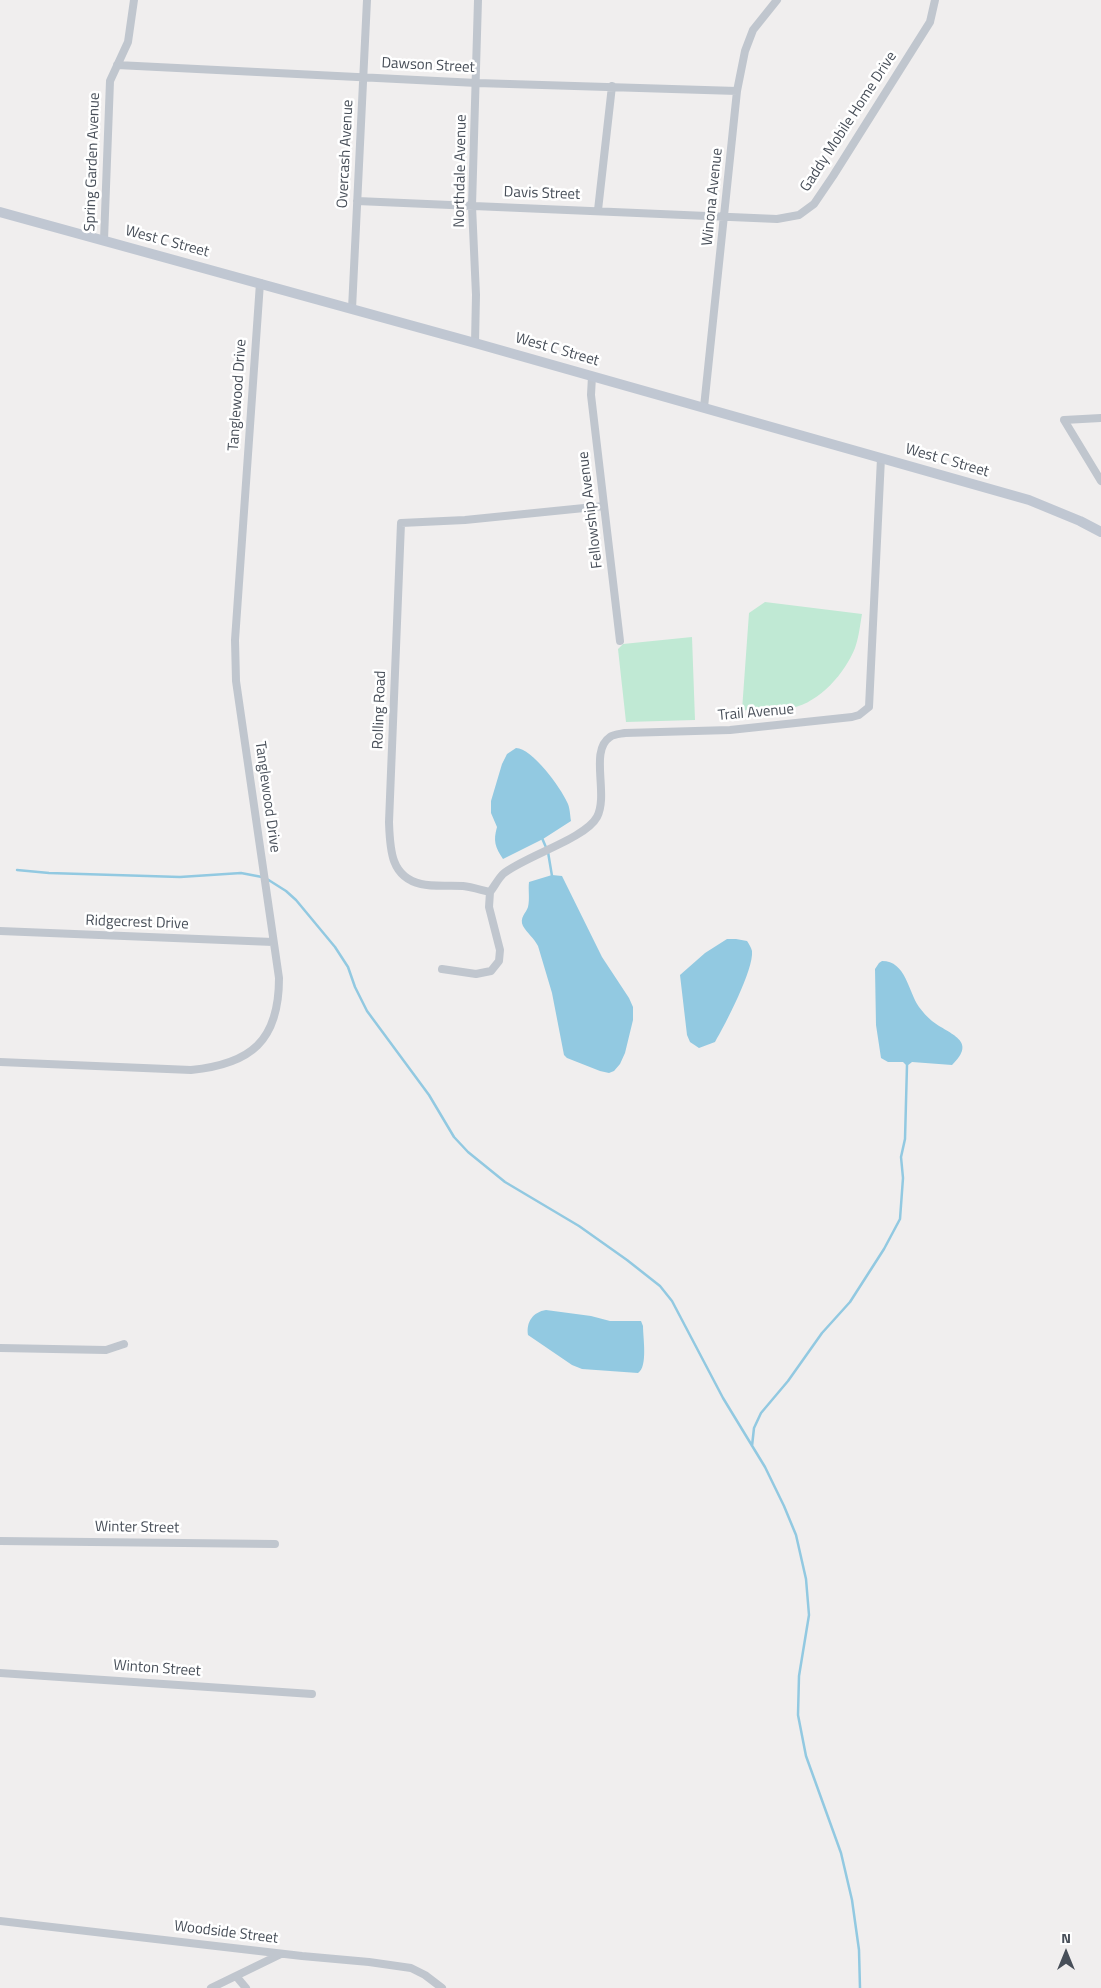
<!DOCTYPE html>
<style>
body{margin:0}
#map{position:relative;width:1101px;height:1988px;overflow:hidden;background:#f0eeee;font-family:"Titillium Web",sans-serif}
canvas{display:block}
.north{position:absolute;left:1041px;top:1928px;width:50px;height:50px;-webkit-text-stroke:4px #fff;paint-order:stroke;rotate:0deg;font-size:14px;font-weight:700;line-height:20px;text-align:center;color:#484f59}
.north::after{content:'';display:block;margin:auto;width:18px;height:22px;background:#484f59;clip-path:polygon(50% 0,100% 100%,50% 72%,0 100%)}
</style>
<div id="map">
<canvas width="1101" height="1988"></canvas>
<div class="north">N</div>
</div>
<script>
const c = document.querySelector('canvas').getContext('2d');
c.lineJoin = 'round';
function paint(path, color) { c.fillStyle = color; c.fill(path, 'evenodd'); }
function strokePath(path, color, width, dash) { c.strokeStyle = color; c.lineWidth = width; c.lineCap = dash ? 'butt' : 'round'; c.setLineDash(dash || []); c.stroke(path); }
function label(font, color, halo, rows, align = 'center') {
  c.font = font + ' "Titillium Web",sans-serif'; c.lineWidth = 5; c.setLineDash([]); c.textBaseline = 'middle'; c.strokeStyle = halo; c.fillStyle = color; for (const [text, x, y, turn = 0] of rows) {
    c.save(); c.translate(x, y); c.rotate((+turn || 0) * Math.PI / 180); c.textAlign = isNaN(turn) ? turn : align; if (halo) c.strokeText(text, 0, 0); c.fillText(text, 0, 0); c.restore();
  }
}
paint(new Path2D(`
 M765 602 862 614C860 625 859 637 855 648 845 673 820 702 792 708 775 712 759 711 742 710L749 613Z
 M692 637 695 720 626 722 618 649 623 644Z`), '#c0e9d4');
paint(new Path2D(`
 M516 748C532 748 561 788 567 802 570 807 570 815 571 821L543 839 503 859C495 847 493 841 497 827L491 813V801L502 764 507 754Z
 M552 875 562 876 602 957 629 998 633 1007V1020L625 1053 620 1064 614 1071 609 1073 600 1071 567 1058 564 1055 552 993 538 946C534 938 527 933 523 926 519 918 526 913 528 907 530 899 528 890 529 882Z
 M727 939H736L747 941C749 944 751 947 752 951 754 969 725 1025 715 1042L699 1048 690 1042 687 1035 680 975 705 953Z
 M882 961C906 961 908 991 919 1007 923 1012 927 1017 932 1021 950 1035 978 1040 952 1065L912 1062 907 1066 903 1062H888L881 1058 876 1025 875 969 879 963Z
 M546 1310 591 1316 610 1321H641L643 1326C643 1338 648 1367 638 1373L582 1369 572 1365 528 1335C526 1322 533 1312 546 1310Z`), '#92c9e1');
strokePath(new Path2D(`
 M542 838 548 852 552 876
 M17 870 49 873 180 877 241 873 262 877
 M267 879 286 891 296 900 335 947 348 967 355 987 367 1011 429 1095 454 1137 468 1152 505 1182 579 1226 627 1260 660 1286 672 1301 723 1398 765 1467 784 1506 796 1535 806 1579 809 1615 799 1676 798 1715 806 1756 841 1853 852 1900 859 1950 860 1988
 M752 1446 754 1428 761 1413 788 1381 822 1333 850 1302 884 1249 900 1219 903 1178 901 1157 905 1139 907 1065`), '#92c9e1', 2.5);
strokePath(new Path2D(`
 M117 65 477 83 737 91
 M357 201 777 219 799 215 814 204 833 176 930 22 935 0
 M598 210 612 86
 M104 240 110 81 128 42 134 0
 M352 309 367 0
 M475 343 476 295 472 206 478 0
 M592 376 591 395 620 641
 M704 407 737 91 745 51 753 30 777 0
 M1101 418 1064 420 1101 481
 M490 892C494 887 498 879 503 874 525 856 585 839 597 817 609 794 589 751 610 737 614 734 620 734 625 733L730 730 852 717 859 715 869 707 881 458
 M490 892C481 890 472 887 463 886 449 885 434 887 421 884 390 877 390 848 389 822L401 523 465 520 604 506
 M0 931 273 942
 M442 969 476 974 491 971 499 961 500 950 489 907 490 892
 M0 1062 191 1070C251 1064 279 1041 279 978L236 681 235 640 260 283
 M0 1348 106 1350 124 1344
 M0 1541 275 1544
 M0 1673 312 1694
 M0 1921 302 1956 369 1962 411 1968 425 1975 442 1988
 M236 1976 246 1988
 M211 1988 281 1954`), '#c0c6ce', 8);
strokePath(new Path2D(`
 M0 212 475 343 1029 500 1080 521 1101 532`), '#c0c7d2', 10);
label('15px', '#484f59', '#fff', [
 ["Dawson Street",428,66,3],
 ["Gaddy Mobile Home Drive",849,122,-57],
 ["Overcash Avenue",346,154,-87],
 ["Spring Garden Avenue",93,162,-88],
 ["Northdale Avenue",461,171,-89],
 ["Davis Street",542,194,2],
 ["Winona Avenue",713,197,-84],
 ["West C Street",167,242,15],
 ["West C Street",557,350,16],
 ["Tanglewood Drive",238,395,-86],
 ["West C Street",947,461,16],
 ["Fellowship Avenue",591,510,-97],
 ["Rolling Road",380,710,-88],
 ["Trail Avenue",756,713,-5],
 ["Tanglewood Drive",267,797,82],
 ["Ridgecrest Drive",137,923,2],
 ["Winter Street",137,1528,1],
 ["Winton Street",157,1669,4],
 ["Woodside Street",226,1933,7]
]);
</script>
